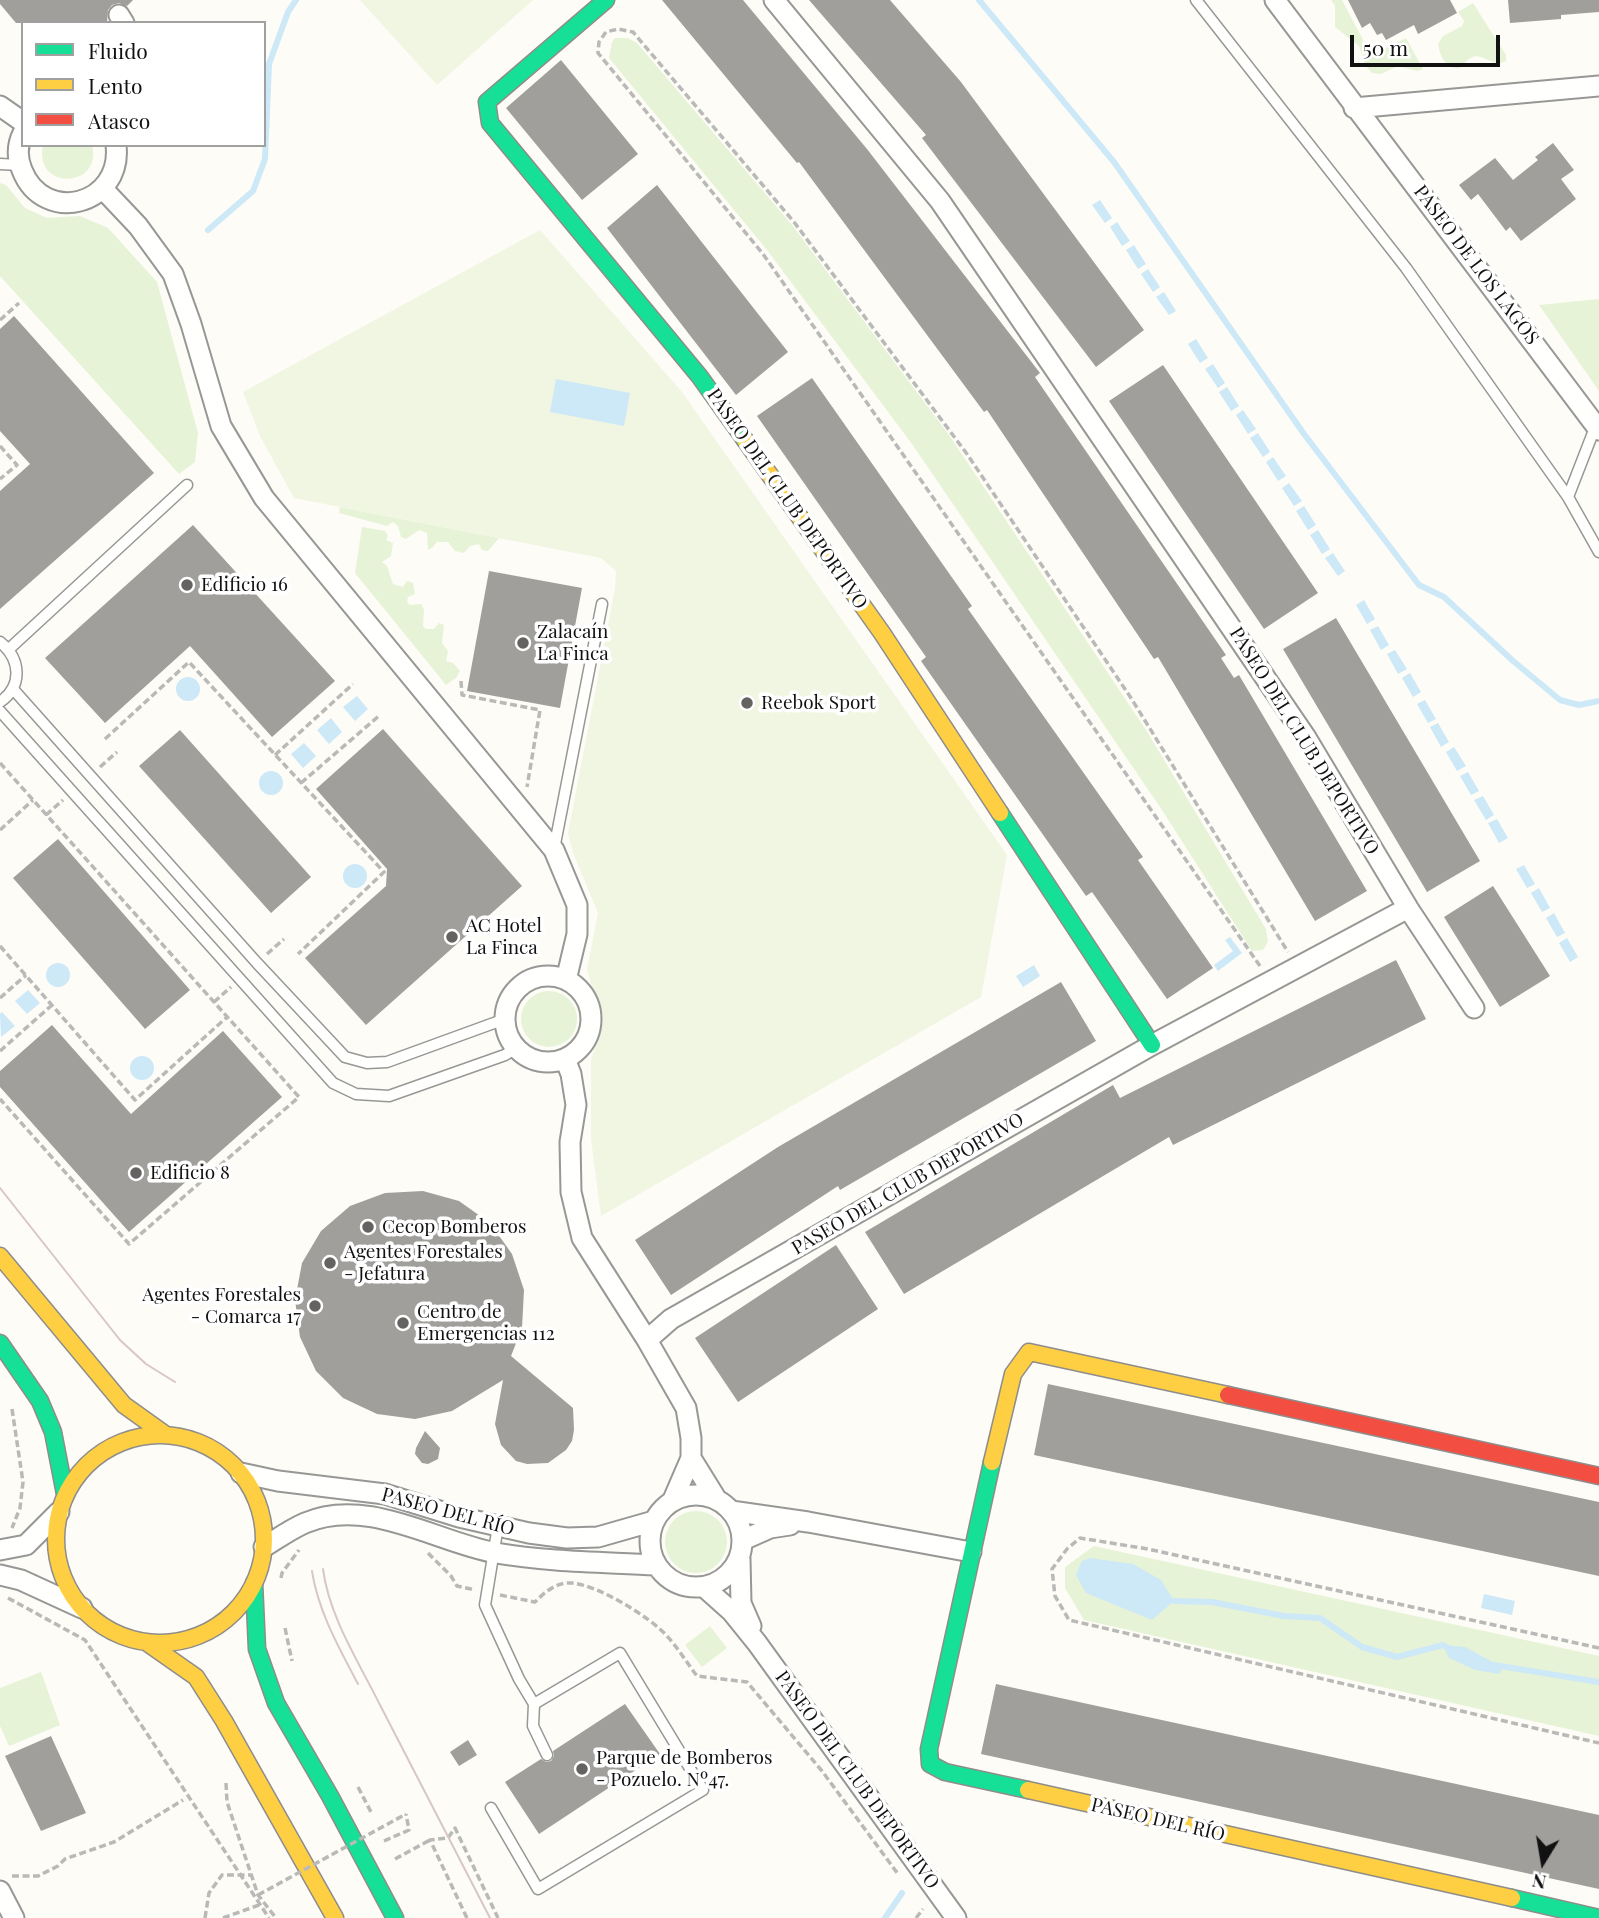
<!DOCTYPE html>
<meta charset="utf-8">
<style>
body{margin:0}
#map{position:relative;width:1599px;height:1918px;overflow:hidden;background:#fdfcf7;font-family:"Playfair Display",serif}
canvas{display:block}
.legend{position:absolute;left:21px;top:21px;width:245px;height:126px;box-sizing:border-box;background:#fff;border:2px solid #a0a0a0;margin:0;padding:9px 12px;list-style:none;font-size:21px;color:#111}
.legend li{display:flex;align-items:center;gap:14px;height:35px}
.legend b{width:35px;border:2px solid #a0a0a0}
.north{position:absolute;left:1508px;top:1827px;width:70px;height:70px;-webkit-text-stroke:5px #fff;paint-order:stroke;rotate:191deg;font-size:19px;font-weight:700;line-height:28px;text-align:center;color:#111}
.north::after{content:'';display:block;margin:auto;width:24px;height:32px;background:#111;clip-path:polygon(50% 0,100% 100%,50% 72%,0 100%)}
.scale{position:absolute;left:1350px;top:35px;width:150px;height:32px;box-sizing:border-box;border:4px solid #111;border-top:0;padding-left:9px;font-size:21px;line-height:24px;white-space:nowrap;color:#111;-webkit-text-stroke:5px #fff;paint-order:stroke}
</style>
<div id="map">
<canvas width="1599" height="1918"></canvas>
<ul class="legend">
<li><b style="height:9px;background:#16e098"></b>Fluido</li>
<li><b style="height:9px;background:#ffcf43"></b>Lento</li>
<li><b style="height:9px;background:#f24e42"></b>Atasco</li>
</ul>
<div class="north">N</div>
<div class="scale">50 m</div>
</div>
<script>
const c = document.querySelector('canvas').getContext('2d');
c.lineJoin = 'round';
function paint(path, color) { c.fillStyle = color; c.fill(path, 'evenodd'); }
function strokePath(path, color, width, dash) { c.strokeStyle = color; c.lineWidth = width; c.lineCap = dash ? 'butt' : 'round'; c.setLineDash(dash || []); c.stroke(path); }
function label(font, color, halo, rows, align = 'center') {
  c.font = font + ' "Playfair Display",serif'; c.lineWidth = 7; c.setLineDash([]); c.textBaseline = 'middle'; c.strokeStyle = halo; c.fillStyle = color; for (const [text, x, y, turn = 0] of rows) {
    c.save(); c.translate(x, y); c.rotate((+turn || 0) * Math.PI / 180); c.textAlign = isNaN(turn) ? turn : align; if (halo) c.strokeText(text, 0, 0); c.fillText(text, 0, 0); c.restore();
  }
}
paint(new Path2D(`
 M1331 0H1342L1371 55 1406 38 1423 69 1417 71 1398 66 1381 74 1372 73 1365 65 1359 46 1335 27V6Z
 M1473 3 1506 55V61L1499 64C1480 58 1476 48 1460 68 1446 70 1440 56 1438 44L1443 36 1462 26 1464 21 1458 12Z
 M615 38H628L637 43 792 225 949 435 1146 730 1266 929 1268 942 1263 950 1252 951 1162 810 912 444 767 250 609 58 612 42Z
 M43 145H92C103 189 33 191 43 145Z
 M0 183 6 185 25 208 47 218 80 216 108 228 157 282 198 433 195 462 179 474 0 276Z
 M1599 299V391L1539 305Z
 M340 507 499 538 488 551 482 550 479 544 470 546 464 553 455 551 448 542H437L432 548 428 550 427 533 419 530 406 539 401 537 398 526 393 522 387 526 339 513Z
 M362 527 385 531 388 536 386 540 393 543 391 556 382 562 387 566 393 584 403 587 407 581 413 583 415 594 408 597 407 602 410 605 421 604 424 610 423 626 426 629H434L439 623 444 625 442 643 448 651 446 661 453 663 460 671 456 678 446 685 355 573Z
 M521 1019a28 28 0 1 1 56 0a28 28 0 1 1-56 0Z
 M665 1542a31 31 0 1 1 62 0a31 31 0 1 1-62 0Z
 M1094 1546 1599 1656V1736L1084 1620 1065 1588V1567Z
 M710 1626 727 1648 702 1667 685 1645Z
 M41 1672 60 1725 9 1746 0 1726V1688Z`), '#e7f3d7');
paint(new Path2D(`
 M360 0H533L437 85Z
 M540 230 682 392 1007 855 981 997 601 1216 591 1139V1060L603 1023 587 970 598 913 573 853 568 833 615 589 616 571 601 558 294 498 260 436 243 392Z`), '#f0f6e1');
paint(new Path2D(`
 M1100 200 1112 218 1105 223 1092 205Z
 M1117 222 1130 241 1122 246 1110 227Z
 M1134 245 1146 264 1138 269 1126 250Z
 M1148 269 1160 287 1153 292 1141 274Z
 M1164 292 1176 311 1169 315 1156 297Z
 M1196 339 1208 358 1200 363 1188 344Z
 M1213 364 1225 383 1218 388 1205 369Z
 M556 379 630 393 624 426 550 412Z
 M1227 387 1239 406 1231 411 1219 392Z
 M1243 410 1256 429 1248 434 1236 415Z
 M1258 433 1270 452 1263 457 1250 438Z
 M1273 457 1286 476 1278 481 1266 462Z
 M1289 483 1302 501 1294 506 1282 488Z
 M1304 506 1316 525 1308 530 1296 511Z
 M1318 530 1330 549 1322 554 1310 535Z
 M1333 553 1345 571 1338 576 1325 558Z
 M1364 600 1375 619 1367 624 1356 605Z
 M1378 626 1389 645 1381 650 1370 630Z
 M1395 650 1407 669 1398 674 1387 654Z
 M1410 673 1421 692 1413 697 1402 678Z
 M176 689a12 12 0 1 1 24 0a12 12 0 1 1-24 0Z
 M357 696 368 709 355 721 343 707Z
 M1425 700 1436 719 1428 723 1417 704Z
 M331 718 342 732 329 744 317 730Z
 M1438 723 1449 742 1441 747 1430 727Z
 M304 743 316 756 303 768 291 754Z
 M1454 747 1466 766 1457 771 1446 752Z
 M259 783a12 12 0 1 1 24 0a12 12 0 1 1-24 0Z
 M1468 772 1479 791 1471 795 1460 776Z
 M1483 796 1494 815 1486 820 1474 800Z
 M1497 819 1508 838 1499 843 1488 823Z
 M343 876a12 12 0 1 1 24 0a12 12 0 1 1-24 0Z
 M1524 865 1535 884 1527 888 1516 869Z
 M1539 888 1550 908 1542 912 1531 893Z
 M1554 913 1565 933 1557 937 1546 918Z
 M1230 937 1242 953 1218 971 1214 965 1233 951 1225 940Z
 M1567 938 1578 957 1570 962 1559 943Z
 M46 975a12 12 0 1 1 24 0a12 12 0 1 1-24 0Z
 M1034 965 1040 976 1023 987 1016 976Z
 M28 990 40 1003 27 1014 15 1001Z
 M2 1012 15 1026 1 1037 0 1014Z
 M130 1068a12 12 0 1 1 24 0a12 12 0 1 1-24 0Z
 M1090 1558 1133 1564 1161 1580 1174 1601 1152 1620 1086 1593 1076 1575 1082 1561Z
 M1484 1594 1515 1601 1512 1615 1481 1608Z
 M1443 1645 1465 1647 1502 1667 1500 1674 1475 1670 1449 1658Z`), '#cde8f7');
strokePath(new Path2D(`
 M979 0 1114 162 1304 434 1419 585 1444 597 1512 660 1560 700 1579 705 1599 701
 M208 230 253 191 265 159 269 64 288 12 296 0
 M1174 1601 1212 1602 1284 1616 1320 1618 1362 1647 1397 1657 1443 1645 1448 1648
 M1494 1665 1599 1682
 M885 1918 902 1893`), '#cde8f7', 6);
paint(new Path2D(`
 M0 0H133L127 6 119 3 112 5 108 10 107 23H16L0 4Z
 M662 0H743L867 149 1040 373 1035 377 1226 655 1221 658 1234 678 1239 675 1367 891 1315 921 1158 657 1154 659 987 410 984 412 799 162 797 163Z
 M809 0H890L961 82 1144 330 1096 367 922 138 926 135Z
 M1348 0H1450L1457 13 1418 34 1414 25 1386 40 1382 33 1377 35 1370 23 1362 28Z
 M1508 0H1599V12L1561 15V19L1510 23Z
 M561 60 638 154 582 200 506 108Z
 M1553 143 1574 170 1561 179 1576 199 1521 241 1510 227 1506 231 1478 194 1471 200 1459 185 1495 158 1513 180 1538 160 1535 157Z
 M657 185 788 352 736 395 607 228Z
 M14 316 154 473 0 609V491L30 464 0 431V329Z
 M1163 365 1318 593 1264 629 1109 401Z
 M812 378 972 606 968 609 1143 857 1138 860 1213 968 1167 999 1092 892 1086 896 921 661 926 657 757 416Z
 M193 525 335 681 272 737 190 646 105 723 45 658Z
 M489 571 582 588 560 708 467 691Z
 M1336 618 1480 861 1427 892 1283 649Z
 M383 729 522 886 366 1025 305 958 386 886 387 869 316 789Z
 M180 730 311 877 271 913 139 766Z
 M58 839 190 990 145 1029 13 878Z
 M1493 886 1550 976 1500 1007 1444 917Z
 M1396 960 1426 1019 1173 1145 1169 1137 904 1294 865 1232 1113 1085 1120 1098Z
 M1061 982 1096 1041 840 1190 838 1186 671 1295 635 1240 778 1147Z
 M52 1025 131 1114 223 1031 282 1097 129 1232 0 1087V1071Z
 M423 1191 459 1201 490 1223 512 1254 524 1290 522 1328 511 1356 573 1408 574 1430 572 1441 566 1450 548 1463 527 1464 516 1461 501 1445 495 1424 503 1380 452 1411 415 1419 377 1414 343 1398 316 1371 300 1337 295 1300 302 1263 321 1231 350 1206 385 1193Z
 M836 1245 878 1309 738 1402 695 1338Z
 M1048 1384 1599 1502V1576L1034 1455Z
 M425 1431 440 1448 438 1459 428 1464 422 1463 415 1454 416 1448Z
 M996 1684 1599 1815V1889L981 1754Z
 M625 1704 660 1754 539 1834 505 1782 541 1759 546 1762 551 1761 554 1756 553 1751Z
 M51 1736 86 1813 41 1831 5 1756Z
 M468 1740 477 1755 459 1766 450 1752Z`), '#a19f9c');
const lane = new Path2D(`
 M1196 0 1406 268 1568 497 1599 552
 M0 164 19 165
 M1568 497 1596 425
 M0 642C21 659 23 686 0 702
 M9 649 187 485
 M13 689 257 963 345 1057 367 1063 387 1062 505 1019
 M0 711 333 1083 356 1094 389 1096 505 1055 516 1048
 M554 849 602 604
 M534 1704 533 1726 547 1755
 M491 1808 538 1889 703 1790 620 1653 534 1704 519 1679 485 1605 498 1526`);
const street = new Path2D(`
 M774 0 940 201 1305 736 1408 908 1474 1008
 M1275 0 1599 430
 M119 15 124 23
 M0 106 23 122
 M1354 108 1599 86
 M23 133C17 145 17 158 22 170 44 226 123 205 116 145
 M103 189 138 226 173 274 191 324 221 426 264 498 554 850 577 905V934L566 980
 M505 1019a43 43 0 1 1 86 0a43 43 0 1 1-86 0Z
 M565 1059 571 1074 576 1105 570 1142 571 1192 582 1238 647 1340 686 1408 691 1438V1458L672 1502
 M647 1340 671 1319 1152 1045 1408 908
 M691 1458 717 1500
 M241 1473 278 1481 385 1494 459 1517 529 1533 567 1538 598 1537 654 1521
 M650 1541a46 46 0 1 1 92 0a46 46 0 1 1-92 0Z
 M731 1511 808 1522 971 1552
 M743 1540 770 1528 790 1525
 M264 1547C277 1539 291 1529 305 1523 367 1496 436 1542 496 1553 549 1562 602 1562 656 1565
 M0 1550 26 1545 59 1512
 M740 1559 741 1603 751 1626
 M0 1575 21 1580 82 1608
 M704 1587 732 1612 757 1643 956 1918
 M0 1891 14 1918`);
const fast = new Path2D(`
 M606 0 487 102 490 123 700 377 745 440
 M1000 813 1152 1045
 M0 1343 40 1401 53 1432 65 1494
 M992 1462 929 1749 930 1764 945 1772 1028 1790
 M254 1583 257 1649 276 1703 330 1796 395 1918
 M1512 1898 1599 1918`);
const slow = new Path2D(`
 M745 440 882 633 1000 813
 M0 1256 124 1405 166 1435
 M56 1539a104 104 0 1 1 208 0a104 104 0 1 1-208 0Z
 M992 1462 1013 1374 1029 1352 1228 1395
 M146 1642 196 1677 224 1721 335 1918
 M1028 1790 1512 1898`);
const jam = new Path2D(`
 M1228 1395 1599 1476`);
strokePath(lane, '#979795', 13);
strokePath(street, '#979795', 23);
strokePath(fast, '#8e8d8b', 19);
strokePath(slow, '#8e8d8b', 19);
strokePath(jam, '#8e8d8b', 19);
strokePath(new Path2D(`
 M0 320 19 303
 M0 446 17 465 0 479
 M461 681 462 695 540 710 527 787
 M105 739 189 662 384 872 298 954
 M275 755 353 684
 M0 763 299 1097 129 1244 0 1099
 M100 767 117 752
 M301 783 380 715
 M46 815 63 800
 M0 830 33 800
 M0 946 135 1100 227 1017
 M267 954 284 939
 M1260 966 763 254 598 53 599 42 606 32 618 29 633 32 794 222 967 454 1131 698 1288 952
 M0 998 26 975
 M214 1002 231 987
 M0 1051 52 1005
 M12 1409 23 1482 20 1508 12 1528
 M428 1553 451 1576 457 1586 475 1590
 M281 1578 282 1573 299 1550
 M500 1595 535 1602C545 1592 556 1582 572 1583 598 1585 650 1617 667 1636 678 1648 687 1663 697 1676L747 1682 822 1771 898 1874
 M8 1598 85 1640 269 1918
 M285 1628 292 1661
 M1599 1648 1148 1549 1080 1538 1067 1549 1052 1569 1055 1596 1069 1620 1599 1743
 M226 1783 227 1802 258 1895 276 1918
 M358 1787 372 1814
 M384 1841 409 1830 406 1814
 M395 1859 430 1840
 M12 1876H38L58 1866 65 1859 114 1842 183 1800
 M205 1918 209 1893 222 1875H251
 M223 1918 259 1905
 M467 1918 430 1840 448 1838 455 1828 498 1918
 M916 1918 923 1909`), '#b9b9b8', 3.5, [7, 3.5]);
strokePath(lane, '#fffffe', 10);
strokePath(street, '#fffffe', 19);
strokePath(fast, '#16e098', 16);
strokePath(slow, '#ffcf43', 16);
strokePath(jam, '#f24e42', 16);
strokePath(new Path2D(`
 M0 1188 120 1340 146 1364 175 1382
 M323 1569C329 1616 358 1661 379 1703 416 1775 453 1846 490 1918
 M312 1571C318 1611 339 1648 358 1684`), '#d9c6c7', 2);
strokePath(new Path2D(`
 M258 1895 406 1814`), '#b9b9b8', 3.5, [7, 3.5]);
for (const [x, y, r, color] of [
 [187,585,7,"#646362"],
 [523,643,7,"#646362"],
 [747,703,7,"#646362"],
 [452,937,7,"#646362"],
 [136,1173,7,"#646362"],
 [368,1227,7,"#646362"],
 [330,1263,7,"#646362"],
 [315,1306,7,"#646362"],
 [403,1323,7,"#646362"],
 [582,1769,7,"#646362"]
]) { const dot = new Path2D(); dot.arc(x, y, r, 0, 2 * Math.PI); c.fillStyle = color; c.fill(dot); strokePath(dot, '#fff', 2.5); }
label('19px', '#111', '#fff', [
 ["PASEO DE LOS LAGOS",1476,265,53],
 ["PASEO DEL CLUB DEPORTIVO",787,499,55],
 ["PASEO DEL CLUB DEPORTIVO",1304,741,58],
 ["PASEO DEL CLUB DEPORTIVO",908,1184,-30],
 ["PASEO DEL RÍO",448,1512,15],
 ["PASEO DEL CLUB DEPORTIVO",857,1780,54],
 ["PASEO DEL RÍO",1158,1820,13]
]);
label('19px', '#111', '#fff', [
 ["Edificio 16",201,585],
 ["Zalacaín",537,632],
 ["La Finca",537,654],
 ["Reebok Sport",761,703],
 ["AC Hotel",466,926],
 ["La Finca",466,948],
 ["Edificio 8",150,1173],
 ["Cecop Bomberos",382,1227],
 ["Agentes Forestales",344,1252],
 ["- Jefatura",344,1274],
 ["Agentes Forestales",301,1295,"right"],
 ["- Comarca 17",301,1317,"right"],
 ["Centro de",417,1312],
 ["Emergencias 112",417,1334],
 ["Parque de Bomberos",596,1758],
 ["- Pozuelo. Nº47.",596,1780]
], 'left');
</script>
